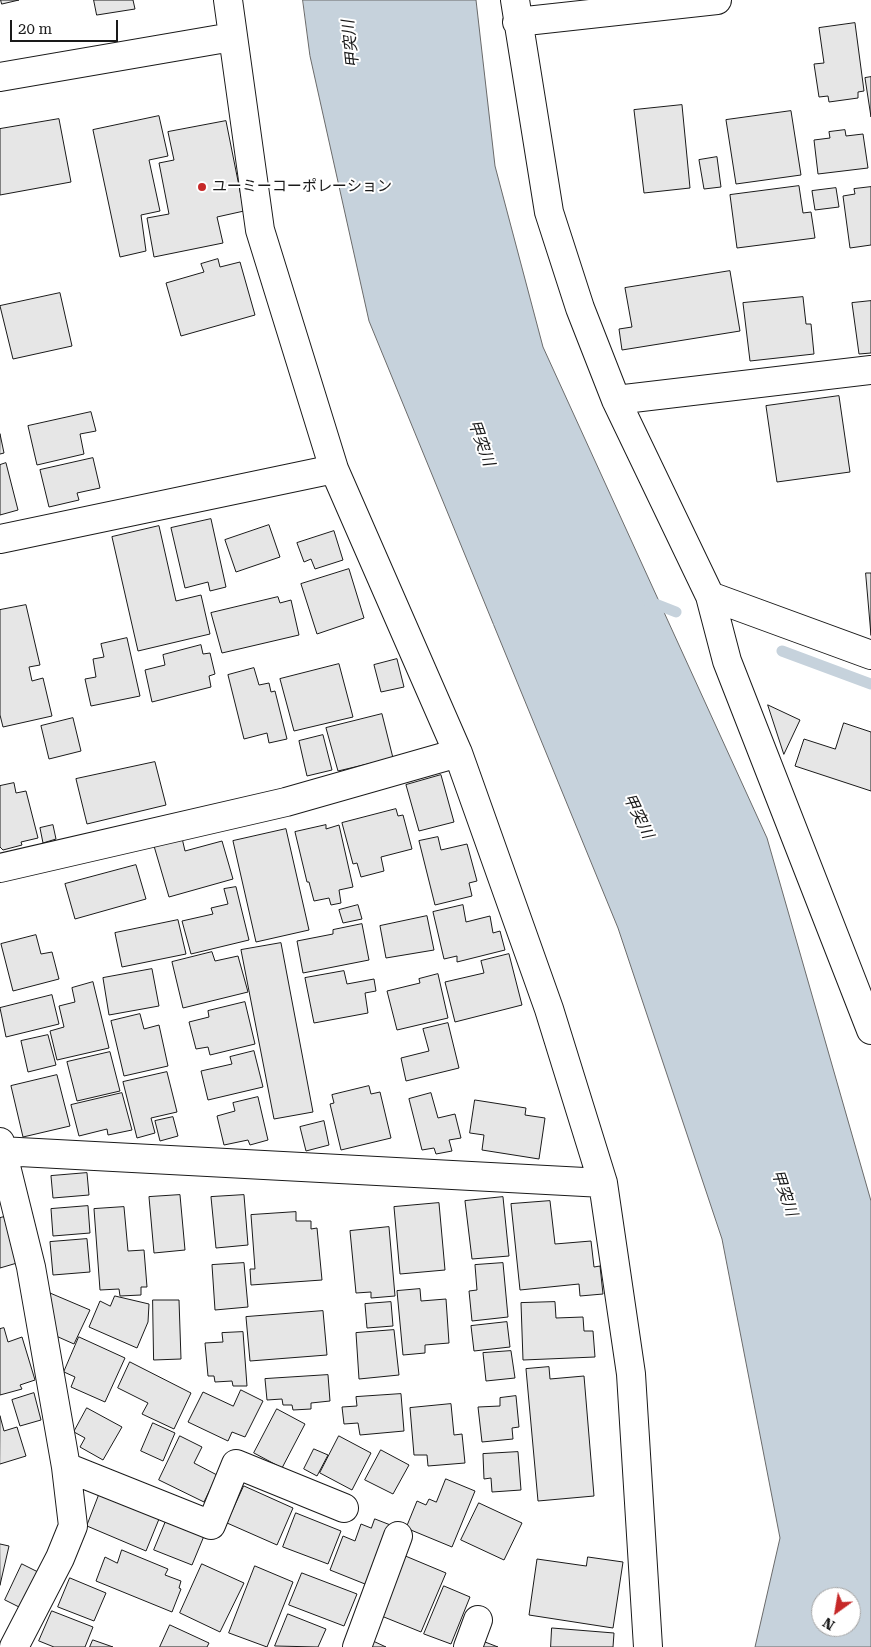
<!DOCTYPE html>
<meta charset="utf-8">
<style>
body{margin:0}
#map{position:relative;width:871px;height:1647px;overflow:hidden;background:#fff;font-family:"Roboto Serif",serif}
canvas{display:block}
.north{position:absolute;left:811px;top:1587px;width:50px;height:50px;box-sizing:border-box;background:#fff;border:1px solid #a3a3a3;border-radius:50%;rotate:212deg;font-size:14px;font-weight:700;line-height:20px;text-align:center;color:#1a1a1a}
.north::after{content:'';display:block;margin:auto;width:18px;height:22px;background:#c62828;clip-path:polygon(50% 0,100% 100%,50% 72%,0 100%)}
.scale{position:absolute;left:10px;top:20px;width:108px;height:22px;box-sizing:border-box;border:2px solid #1a1a1a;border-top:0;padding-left:6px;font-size:15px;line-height:18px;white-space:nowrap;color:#1a1a1a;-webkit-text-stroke:4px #fff;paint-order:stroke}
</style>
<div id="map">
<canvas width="871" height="1647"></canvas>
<div class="north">N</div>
<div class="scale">20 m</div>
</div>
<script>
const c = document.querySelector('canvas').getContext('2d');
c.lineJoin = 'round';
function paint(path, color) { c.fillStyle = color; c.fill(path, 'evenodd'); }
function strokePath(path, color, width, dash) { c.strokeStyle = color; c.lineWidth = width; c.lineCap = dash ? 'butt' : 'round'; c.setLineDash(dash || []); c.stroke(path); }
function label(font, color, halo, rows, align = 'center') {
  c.font = font + ' "Roboto Serif","Noto Sans JP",serif'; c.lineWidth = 4; c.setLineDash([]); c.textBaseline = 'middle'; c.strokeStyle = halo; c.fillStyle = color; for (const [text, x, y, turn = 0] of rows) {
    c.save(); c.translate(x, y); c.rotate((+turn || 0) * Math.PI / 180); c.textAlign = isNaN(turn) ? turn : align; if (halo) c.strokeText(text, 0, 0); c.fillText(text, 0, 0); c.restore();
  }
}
const water = new Path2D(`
 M303 0H476L495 166 543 347 767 838 871 1201V1647H755L780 1538 722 1239 618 928 369 321 310 56ZM821 1597H851V1627H821Z`);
paint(water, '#c6d2dc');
strokePath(water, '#6a6a6a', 1);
strokePath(new Path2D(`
 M648 601 676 612
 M782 651 871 684`), '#c6d2dc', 11);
const building = new Path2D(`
 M1 0H19L2 4Z
 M94 0H133L135 9 97 15Z
 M855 23 864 91 858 92V98L829 102 828 96 819 97 814 64 824 63 819 28Z
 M871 77V117L865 78Z
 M682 105 690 188 644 193 634 110Z
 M791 111 801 175 736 184 726 120Z
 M159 116 168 156 149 160 160 211 141 215 146 251 120 257 93 130Z
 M59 119 71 182 0 195V129Z
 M226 121 244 211 217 217 223 243 154 257 147 218 169 214 159 163 174 160 168 132Z
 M845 130 846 136 863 134 868 168 818 174 814 140 830 138 829 132Z
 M717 157 721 187 704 189 699 160Z
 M799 186 803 213 811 212 815 238 737 248 730 195Z
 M871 187V245L850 248 843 196 855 194 854 189Z
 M836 188 839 207 815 210 812 191Z
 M218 259 220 267 240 262 255 315 181 336 166 283 204 272 201 264Z
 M730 271 740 331 622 350 619 329 632 327 625 288Z
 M60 293 72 346 13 359 0 306Z
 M803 297 806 324H811L814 354 750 361 743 303Z
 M871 301V353L859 354 852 303Z
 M839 396 850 472 777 482 766 406Z
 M91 412 96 431 80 434 84 454 37 465 28 426Z
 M0 434 4 453 0 454Z
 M93 458 100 488 77 493 79 500 49 507 40 470Z
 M6 463 18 510 0 515V465Z
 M211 519 226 587 210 591 208 582 185 588 171 528Z
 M269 525 280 557 236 572 225 540Z
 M159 526 176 601 201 595 210 634 138 651 112 537Z
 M334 531 343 560 315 569 311 559 304 562 297 543Z
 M349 569 364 618 317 634 301 584Z
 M866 573H871V635Z
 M278 597 280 603 291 600 299 635 222 653 211 613Z
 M26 605 40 665 29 667 32 681 43 678 52 716 3 727 0 715V610Z
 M127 638 140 696 91 706 85 679 96 677 93 659 104 657 101 644Z
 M201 645 203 654 210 653 215 674 209 676 211 687 152 702 145 670 165 665 163 655Z
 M397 659 404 687 381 692 374 665Z
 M339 664 353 717 294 731 280 679Z
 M254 668 259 685 269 683 271 692 275 691 287 739 269 743 267 733 244 739 228 675Z
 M768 705 800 720 784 754Z
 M382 714 393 758 338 771 326 728Z
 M73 718 81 751 49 759 41 726Z
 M844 723 871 732V791L795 766 804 739 835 749Z
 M323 735 332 770 307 776 299 741Z
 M155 762 166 805 87 824 76 779Z
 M441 775 454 822 419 831 406 785Z
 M14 783 16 793 26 791 38 838 21 842 22 845 3 850 0 847V786Z
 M396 809 398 816 403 815 412 849 381 857 384 871 361 877 357 863 353 864 342 823Z
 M53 825 56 839 43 843 40 828Z
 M326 825V829L339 825 353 887 339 890 341 903 331 905 329 898 314 901 309 882H307L295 832Z
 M286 829 309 930 256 942 233 841Z
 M438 837 441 850 467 844 477 881 469 883 472 896 435 905 419 841Z
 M182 838 185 851 222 841 233 879 169 897 154 846Z
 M136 865 146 899 75 919 65 884Z
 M236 887 249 940 191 954 182 921 213 914 211 908 228 904 224 889Z
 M358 905 362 919 343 923 339 910Z
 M463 905 466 922 490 916 493 933 500 931 505 950 457 962V956L444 959 433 912Z
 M427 916 434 950 386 958 380 926Z
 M178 920 186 954 122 967 115 933Z
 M362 924 369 960 303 973 297 941 333 934V930Z
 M36 935 41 954 52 952 59 979 13 991 1 944Z
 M281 943 313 1112 274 1119 241 950Z
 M212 952 215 961 238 956 248 992 183 1008 172 962Z
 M509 954 522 1005 455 1022 445 982 484 973 481 961Z
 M152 969 159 1006 109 1015 103 978Z
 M344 971 347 984 374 979 376 991 365 993 368 1013 314 1023 305 978Z
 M438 974 448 1018 397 1030 387 991 420 983 419 979Z
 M93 982 109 1048 57 1060 50 1031 64 1027 59 1006 75 1002 72 988Z
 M52 995 59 1024 6 1037 0 1008Z
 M245 1002 255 1044 210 1055 208 1047 196 1049 189 1022 209 1017 208 1011Z
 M140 1014 144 1029 159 1025 168 1066 124 1076 111 1021Z
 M448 1023 459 1068 406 1081 401 1058 429 1051 423 1029Z
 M48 1035 56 1065 28 1072 21 1041Z
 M254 1051 263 1087 208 1100 201 1071 232 1064 230 1057Z
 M110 1052 120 1091 77 1101 67 1062Z
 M167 1072 177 1112 151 1118 155 1133 137 1138 123 1082Z
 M57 1075 70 1126 23 1137 11 1086Z
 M369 1086 371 1094 380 1092 391 1138 341 1150 330 1104 334 1103 332 1095Z
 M122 1093 132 1130 108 1135 107 1129 79 1136 71 1105Z
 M431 1093 438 1118 455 1114 461 1138 449 1140 452 1151 436 1154 434 1148 422 1150 409 1099Z
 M258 1097 268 1140 250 1145 248 1140 224 1145 217 1116 235 1111 233 1103Z
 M475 1100 526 1108 525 1115 545 1118 539 1159 482 1150 484 1135 470 1133Z
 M173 1117 178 1136 160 1141 155 1121Z
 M324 1121 329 1145 306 1151 300 1127Z
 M87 1173 89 1195 53 1198 51 1176Z
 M180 1195 185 1250 154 1253 149 1197Z
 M244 1195 248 1245 216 1248 211 1197Z
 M503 1197 509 1256 472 1259 465 1201Z
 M550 1201 555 1244 591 1241 594 1267 600 1266 603 1294 580 1296 579 1284 520 1290 511 1204Z
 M439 1203 445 1270 400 1274 394 1207Z
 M88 1206 90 1233 53 1236 51 1209Z
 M124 1207 128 1251 144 1250 147 1287H141V1295L120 1296 119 1289 100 1290 94 1209Z
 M296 1212V1221H311V1229L317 1228 322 1280 251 1285 250 1269H255L251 1215Z
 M4 1217 17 1263 0 1268V1218Z
 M389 1227 395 1296 371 1298V1292L356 1293 350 1231Z
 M87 1239 90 1272 53 1275 50 1242Z
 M244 1263 248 1307 215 1310 212 1265Z
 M503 1263 508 1317 472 1321 469 1291 477 1290 475 1265Z
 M420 1289 421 1301 446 1299 449 1343 425 1345V1353L403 1355 397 1291Z
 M50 1293 90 1310 74 1344 56 1336Z
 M115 1296 149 1304 148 1322 137 1348 89 1327 100 1301 110 1306Z
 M153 1300H179L181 1359 154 1360Z
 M391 1302 393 1326 367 1328 365 1304Z
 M555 1302 556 1318 583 1317 584 1331H593L595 1357 523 1360 521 1303Z
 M323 1311 327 1355 250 1361 246 1317Z
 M507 1322 510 1347 474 1351 471 1326Z
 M4 1328 8 1342 22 1337 35 1380 20 1385 22 1389 0 1395V1329Z
 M394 1330 399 1375 359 1379 356 1333Z
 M243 1332 247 1386H233L232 1381 215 1382 214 1376H208L205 1343 223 1342 222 1333Z
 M79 1337 125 1358 105 1402 71 1387 75 1377 64 1372Z
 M511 1351 515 1378 486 1381 483 1353Z
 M130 1362 191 1393 174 1429 142 1414 148 1403 118 1388Z
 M549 1367 550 1379 584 1376 594 1496 538 1501 526 1369Z
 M328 1375 330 1401 311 1403V1409L293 1410 292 1405H283L282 1399 267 1400 265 1379Z
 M241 1390 263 1401 245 1437 232 1432 228 1441 188 1422 203 1392 233 1406Z
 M34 1393 41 1420 20 1426 12 1400Z
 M401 1394 404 1431 360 1435 358 1423 344 1424 342 1407 357 1406 356 1397Z
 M516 1396 519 1427 512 1428 513 1439 482 1442 478 1407 500 1406V1398Z
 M451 1404 454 1435 462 1434 465 1463 428 1466 427 1455H414L410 1408Z
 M87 1408 122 1427 103 1460 80 1447 85 1438 74 1432Z
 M277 1409 305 1424 282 1468 254 1453Z
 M0 1416 4 1431 17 1427 26 1456 0 1464Z
 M153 1423 175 1433 163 1461 141 1451Z
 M180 1436 202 1447 194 1463 217 1475 204 1502 159 1480Z
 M339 1436 371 1453 352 1490 320 1473Z
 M314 1449 328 1455 317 1476 304 1469Z
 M381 1450 409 1465 393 1494 365 1480Z
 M518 1452 521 1490 492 1492 491 1478 484 1479 483 1454Z
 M446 1479 475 1491 452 1547 406 1528 417 1501 426 1505 429 1499 436 1502Z
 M244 1486 293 1508 277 1545 227 1523Z
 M99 1495 159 1519 146 1551 87 1526Z
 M479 1503 522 1523 504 1560 461 1540Z
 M296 1513 341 1531 328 1564 283 1547Z
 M375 1519 393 1526 370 1586 330 1570 343 1536 355 1541 361 1524 371 1528Z
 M166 1521 204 1536 192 1565 154 1550Z
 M0 1544 9 1546 0 1585Z
 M122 1550 168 1569 165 1575 181 1581 179 1588 181 1589 172 1612 96 1581 105 1557 117 1563Z
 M403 1555 446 1573 421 1632 379 1615Z
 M588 1557 623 1562 613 1628 529 1615 537 1559 586 1566Z
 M22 1564 38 1572 21 1608 5 1600Z
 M202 1564 244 1583 220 1632 180 1613Z
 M255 1566 293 1582 267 1647 229 1633Z
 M302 1573 357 1594 344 1626 289 1605Z
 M70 1578 106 1593 94 1621 58 1607Z
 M444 1586 470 1597 451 1644 424 1634Z
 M52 1611 93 1627 85 1647H54L39 1641Z
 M288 1614 326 1629 318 1647 275 1646Z
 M170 1625 209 1643 207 1647H160Z
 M552 1628 614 1633 613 1647H551Z
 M93 1640 113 1647H90Z
 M373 1641 386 1647H371Z
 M485 1642 498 1647H483Z`);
paint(building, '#e6e6e6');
strokePath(building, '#1a1a1a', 1);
const street = new Path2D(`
 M228 0 260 230 334 469 458 753 549 1009 603 1183 631 1374 648 1647
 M515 0 549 212 580 308 616 400 710 596 727 661 871 1030
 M517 22 717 0
 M0 77 232 37
 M616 400 871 370
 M0 539 334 469
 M710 596 871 655
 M0 868 286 802 458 753
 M0 1142 31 1267 66 1467 73 1526 60 1558 14 1647
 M0 1151 603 1183
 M66 1467 211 1525 236 1464 344 1508
 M357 1647 398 1536
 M468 1647 478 1620`);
strokePath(street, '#1a1a1a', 30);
strokePath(street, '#fff', 28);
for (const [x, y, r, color] of [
 [202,187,5,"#c62828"]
]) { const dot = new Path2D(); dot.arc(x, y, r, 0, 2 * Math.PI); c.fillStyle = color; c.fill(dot); strokePath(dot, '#fff', 2); }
label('15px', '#1a1a1a', '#fff', [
 ["ユーミーコーポレーション",212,187]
], 'left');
label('italic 16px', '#1a1a1a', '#fff', [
 ["甲突川",351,44,-96],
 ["甲突川",481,443,70],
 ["甲突川",638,816,64],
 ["甲突川",784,1193,71]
]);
</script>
